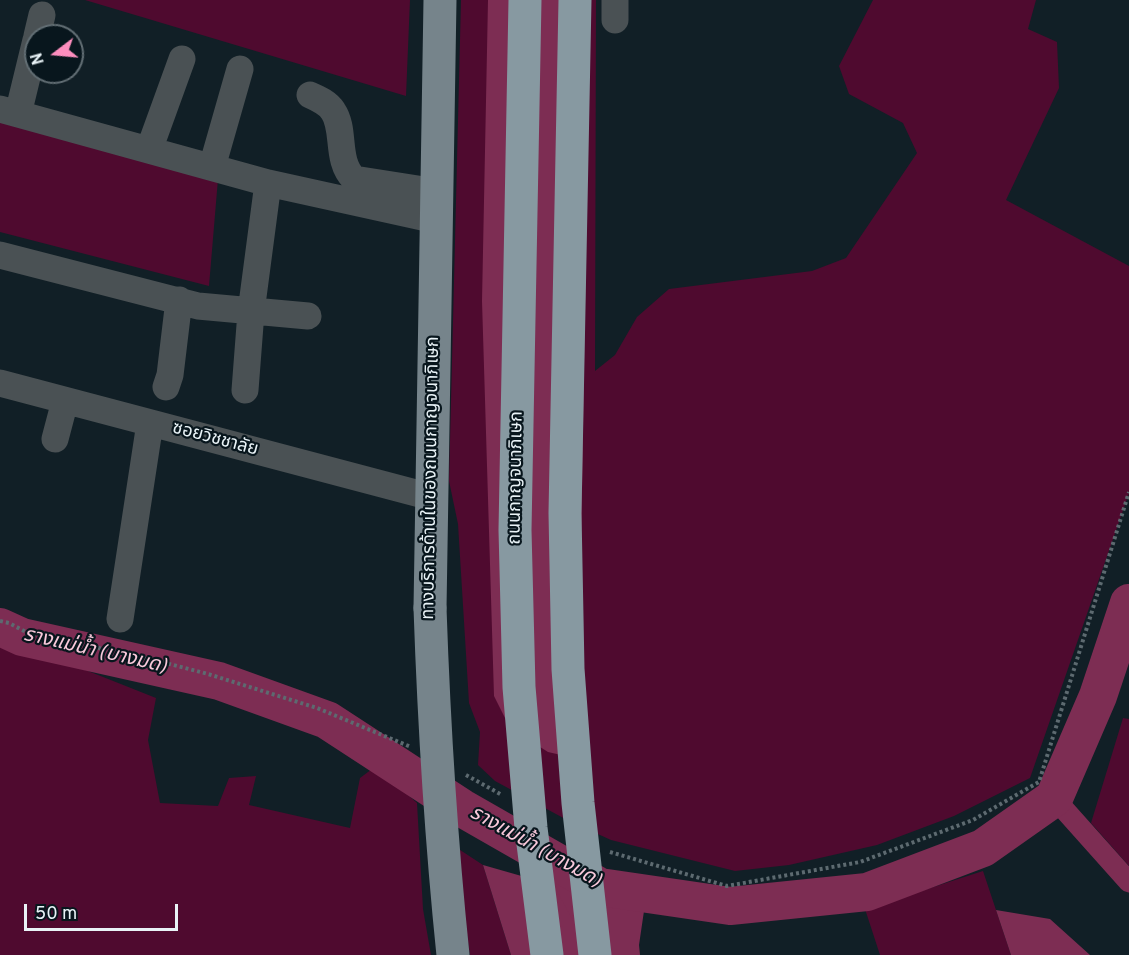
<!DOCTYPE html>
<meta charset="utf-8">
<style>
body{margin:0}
#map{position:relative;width:1129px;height:955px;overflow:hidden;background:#111f26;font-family:Overpass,sans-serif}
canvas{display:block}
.north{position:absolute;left:24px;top:24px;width:60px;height:60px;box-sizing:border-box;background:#08161d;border:2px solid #626e74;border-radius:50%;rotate:254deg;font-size:16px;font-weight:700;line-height:24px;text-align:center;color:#e9f3f7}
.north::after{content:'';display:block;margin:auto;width:21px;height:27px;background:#fd8ebe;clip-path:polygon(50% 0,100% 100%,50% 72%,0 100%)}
.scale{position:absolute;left:24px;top:904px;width:154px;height:27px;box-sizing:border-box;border:3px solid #e9f3f7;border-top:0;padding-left:8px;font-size:18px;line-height:21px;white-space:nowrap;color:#e9f3f7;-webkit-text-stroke:4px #08161d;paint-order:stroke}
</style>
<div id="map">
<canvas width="1129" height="955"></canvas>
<div class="north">N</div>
<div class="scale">50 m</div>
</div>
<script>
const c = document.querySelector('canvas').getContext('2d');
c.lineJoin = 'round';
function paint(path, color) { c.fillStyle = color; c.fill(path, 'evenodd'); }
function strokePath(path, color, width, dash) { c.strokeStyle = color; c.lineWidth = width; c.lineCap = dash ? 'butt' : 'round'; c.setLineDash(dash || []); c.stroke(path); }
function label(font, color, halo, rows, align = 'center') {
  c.font = font + ' Overpass,"Noto Sans Thai",sans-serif'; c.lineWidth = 4.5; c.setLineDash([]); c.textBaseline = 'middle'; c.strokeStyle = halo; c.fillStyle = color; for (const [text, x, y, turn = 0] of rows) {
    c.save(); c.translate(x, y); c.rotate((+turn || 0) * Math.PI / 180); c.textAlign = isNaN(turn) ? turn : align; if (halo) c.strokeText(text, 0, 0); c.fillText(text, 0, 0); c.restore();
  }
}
paint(new Path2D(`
 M85 0H410L406 96Z
 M461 0H596L595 371 615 355 637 317 669 289 812 271 846 258 917 153 903 123 849 94 839 66 873 0H1036L1028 29 1057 42 1059 88 1006 200 1129 266V493L1030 778 954 816 877 845 789 865 735 871 611 840 567 820 495 781 478 765 480 732 469 703 458 524 449 481Z
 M0 121 218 179 209 286 0 232Z
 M0 647 83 669 156 698 148 740 160 803 218 806 229 778 256 776 249 805 350 828 360 778 372 769 389 778 417 803 423 909 431 955H0Z
 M1123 718 1129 719V866L1091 823Z
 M454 846 483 865 511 955H470Z
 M983 871 1011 955H880L865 909Z`), '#4f0a2f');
paint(new Path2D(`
 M488 0H590L580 612 561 755 548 752 510 728 494 696 482 301Z
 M483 865 644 911 639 945 640 955H511Z
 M996 910 1050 919 1090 955H1011Z`), '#7d2d53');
strokePath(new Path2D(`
 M1054 798 1129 882
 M552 860 582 915`), '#7d2d53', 21);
strokePath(new Path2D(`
 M0 627 22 637 219 681 327 720 462 808 600 887 730 906 867 892 983 848 1054 798 1098 696 1129 603`), '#7d2d53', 38);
strokePath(new Path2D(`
 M0 621 9 623 26 632 158 661 208 674 317 708 411 747
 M466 775 502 795
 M610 852 727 886 860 862 973 820 1039 782 1129 492`), '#5d6a70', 4, [3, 3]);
strokePath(new Path2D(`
 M615 20V0
 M37 36 42 15
 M310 95C319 99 328 103 333 111 346 130 335 160 354 179L437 192
 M0 109 268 183
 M18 114 36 40
 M149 150 182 59
 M212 167 240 69
 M0 255 198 306 308 316
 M0 383 431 497
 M166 387 170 375 179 300
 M245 390 251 312 268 183 436 220
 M55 439 65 401
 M120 619 150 423`), '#4a5154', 27);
strokePath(new Path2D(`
 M430 608 440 0`), '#76848b', 33);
strokePath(new Path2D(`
 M430 608C434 724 441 839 453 955`), '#76848b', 33);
strokePath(new Path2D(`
 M525 0 515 530 519 687 531 828 547 955
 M575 0 565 513 568 669 578 803 595 955`), '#8799a1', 33);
label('18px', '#e9f3f7', '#08161d', [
 ["ซอยวิชชาลัย",215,440,15],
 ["ทางบริการด้านในของถนนกาญจนาภิเษก",432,478,-89],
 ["ถนนกาญจนาภิเษก",517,478,-89]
]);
label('italic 20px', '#f9c9db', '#08161d', [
 ["รางแม่น้ำ (บางมด)",95,652,13],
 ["รางแม่น้ำ (บางมด)",535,848,29]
]);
</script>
